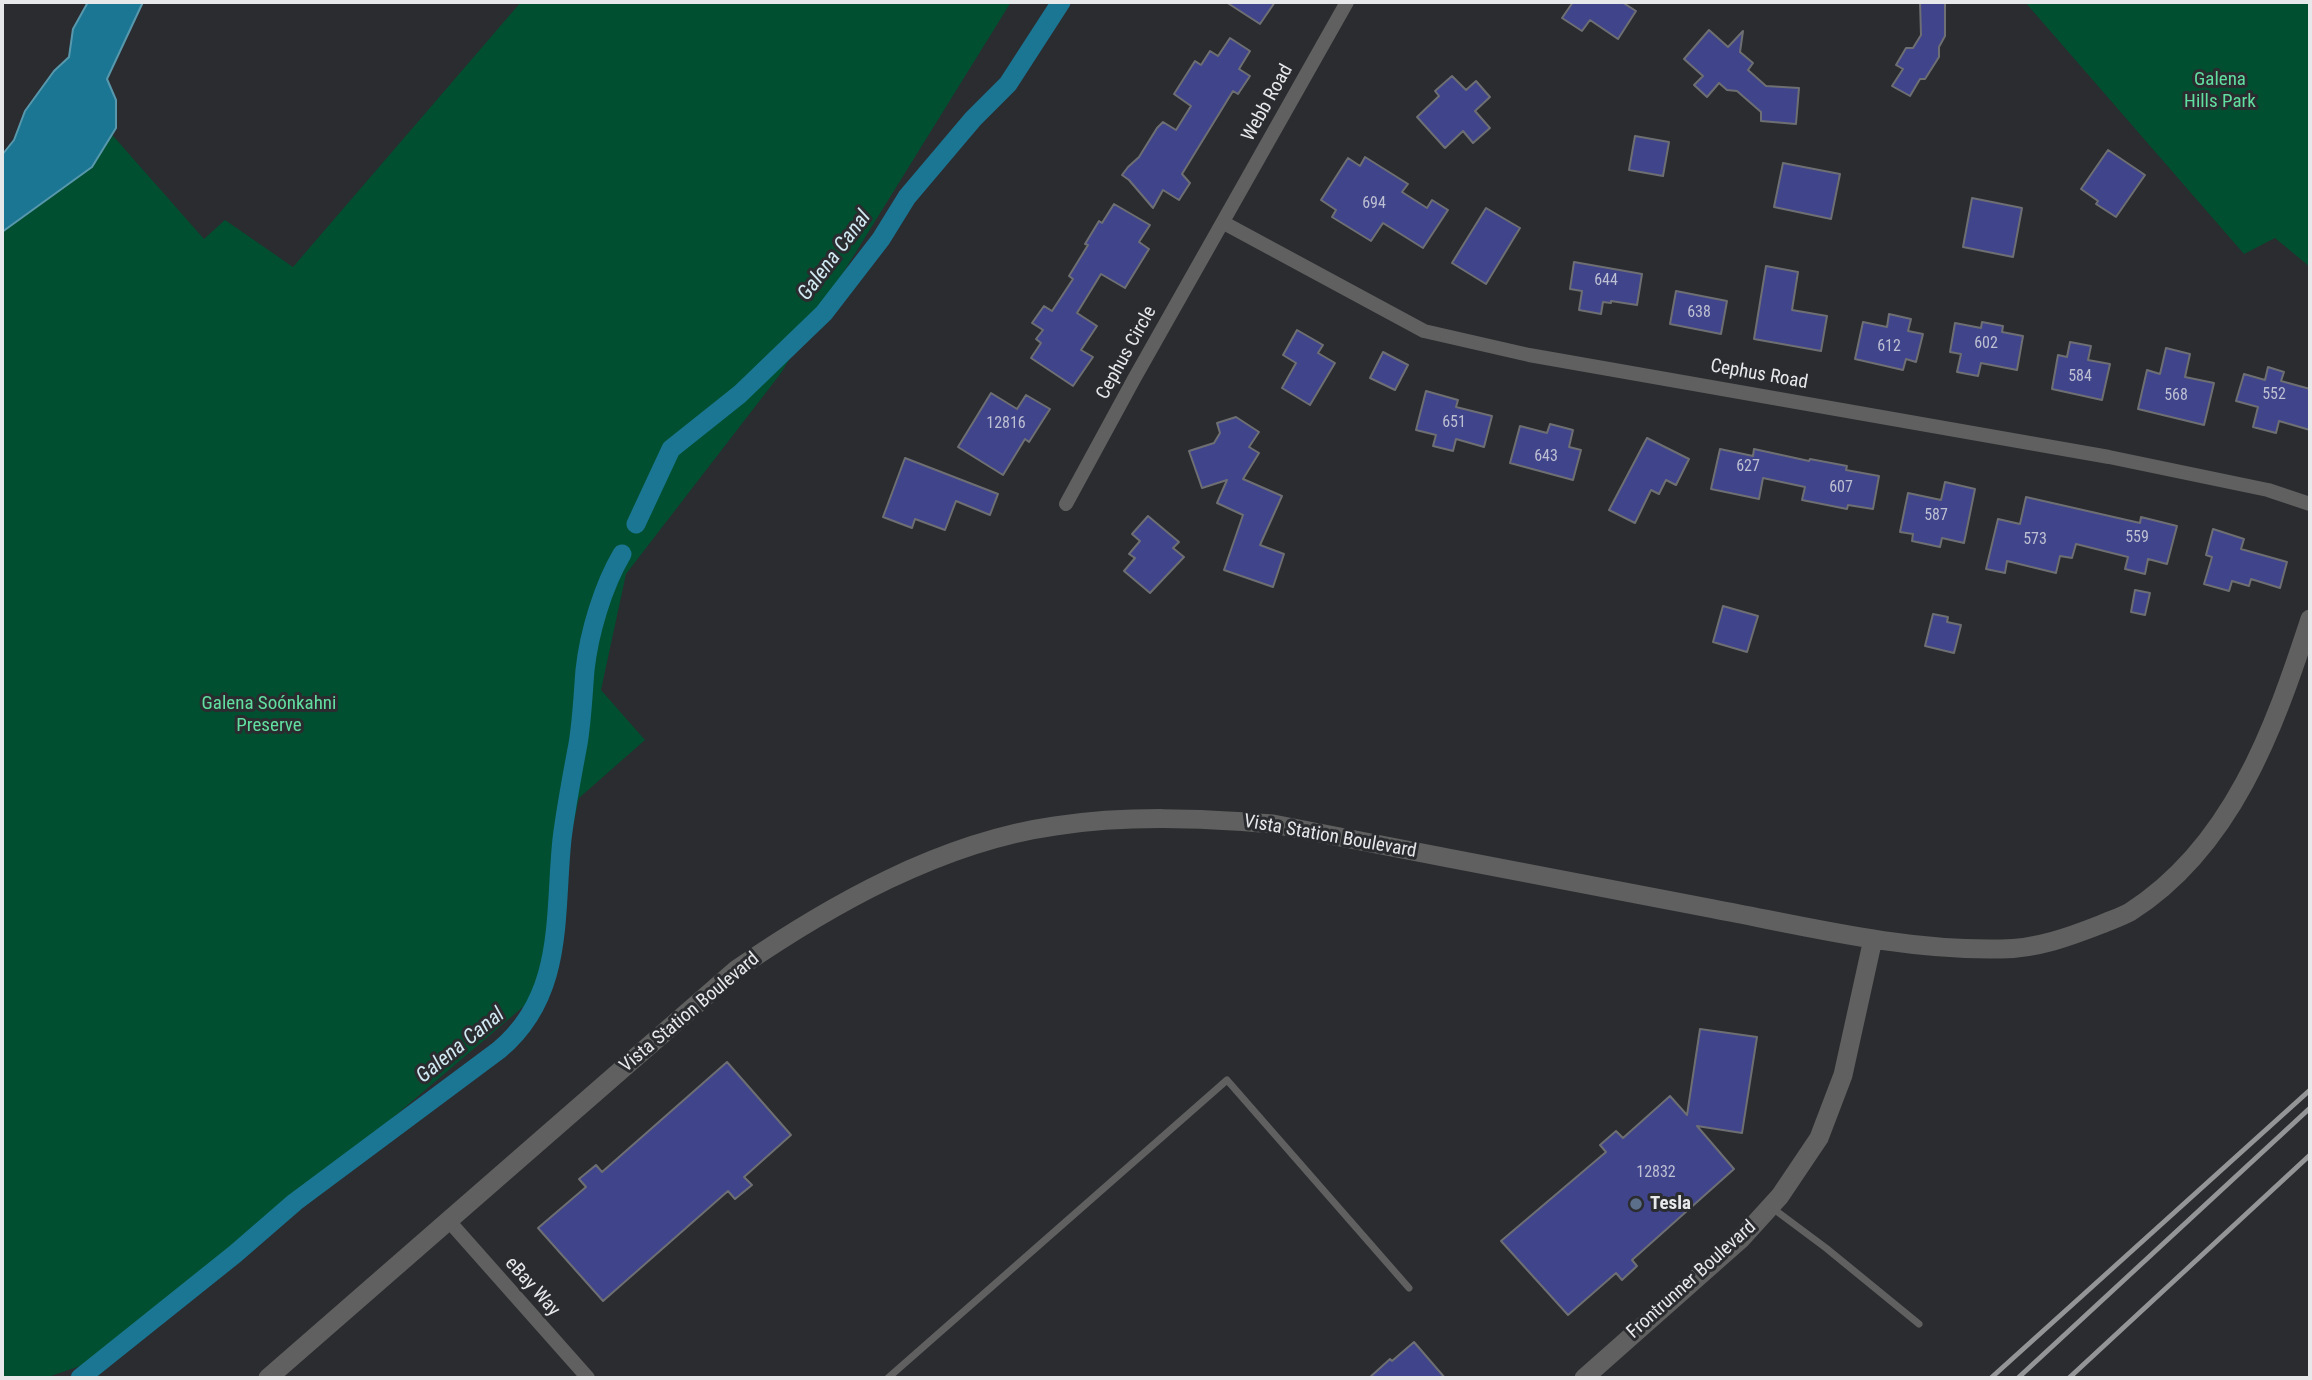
<!DOCTYPE html>
<meta charset="utf-8">
<style>
body{margin:0}
#map{position:relative;width:2312px;height:1380px;overflow:hidden;background:#2b2c2f;font-family:"Roboto Condensed",sans-serif}
canvas{display:block}
.frame{position:absolute;inset:0;border:4px solid #e7e8ea;pointer-events:none}
</style>
<div id="map">
<canvas width="2312" height="1380"></canvas>
<div class="frame"></div>
</div>
<script>
const c = document.querySelector('canvas').getContext('2d');
c.lineJoin = 'round';
function paint(path, color) { c.fillStyle = color; c.fill(path, 'evenodd'); }
function strokePath(path, color, width, dash) { c.strokeStyle = color; c.lineWidth = width; c.lineCap = dash ? 'butt' : 'round'; c.setLineDash(dash || []); c.stroke(path); }
function label(font, color, halo, rows, align = 'center') {
  c.font = font + ' "Roboto Condensed",sans-serif'; c.lineWidth = 6; c.setLineDash([]); c.textBaseline = 'middle'; c.strokeStyle = halo; c.fillStyle = color; for (const [text, x, y, turn = 0] of rows) {
    c.save(); c.translate(x, y); c.rotate((+turn || 0) * Math.PI / 180); c.textAlign = isNaN(turn) ? turn : align; if (halo) c.strokeText(text, 0, 0); c.fillText(text, 0, 0); c.restore();
  }
}
paint(new Path2D(`
 M521 2H1011L781 373 626 574 601 690 645 740 579 798 537 995 115 1354 45 1378H2V218L107 129 204 239 225 220 293 267Z
 M2025 2H2310V267L2275 238 2244 254Z`), '#004f30');
const water = new Path2D(`
 M88 2H143L107 79 116 100V128L92 167 2 232V155L14 140 25 111 54 71 69 57 73 29Z`);
paint(water, '#1b7693');
strokePath(water, '#5898ad', 2);
strokePath(new Path2D(`
 M636 524 671 449 740 394 824 313 881 239 907 197 973 119 1008 84 1061 2
 M80 1378 235 1254 295 1202 499 1050C565 995 554 916 562 839 566 807 572 776 578 744 582 720 583 695 585 670 589 633 603 586 622 554`), '#1b7693', 19);
const building = new Path2D(`
 M1226 2H1275L1260 24Z
 M1573 2H1622L1636 11 1618 39 1590 20 1582 31 1562 18Z
 M1920 2H1945V36L1939 47V57L1925 79H1920L1910 96 1892 86 1903 69 1896 65 1906 48H1913L1921 35Z
 M1709 30 1728 47 1743 31 1740 52 1753 63 1748 70 1766 86 1799 88 1796 124 1761 121V112L1737 91 1727 90 1719 83 1707 97 1694 85 1703 76 1684 59Z
 M1230 38 1250 51 1239 69 1250 76 1238 94 1233 91 1182 174 1190 183 1179 200 1163 190 1153 208 1129 180 1122 175 1128 167 1139 157 1157 128 1163 122 1176 130 1191 106 1174 94 1195 61 1201 65 1210 51 1218 56Z
 M1452 76 1466 90 1476 81 1490 97 1475 111 1490 128 1473 143 1463 131 1445 148 1417 117 1439 96 1435 91Z
 M1635 136 1669 142 1663 176 1629 170Z
 M2108 150 2145 175 2116 217 2096 204 2098 201 2081 189Z
 M1365 157 1408 184 1402 192 1427 208 1432 200 1448 210 1423 248 1383 223 1371 241 1332 217 1336 210 1321 200 1348 158 1360 166Z
 M1783 163 1840 174 1831 219 1774 207Z
 M1972 198 2022 208 2013 257 1963 247Z
 M1114 204 1150 225 1139 242 1149 249 1125 288 1101 274 1077 313 1097 326 1081 350 1093 357 1073 386 1031 358 1041 343 1036 339 1043 330 1032 323 1044 306 1052 311 1073 279 1069 276 1088 245 1085 244 1099 221 1102 223Z
 M1486 208 1520 228 1486 284 1452 263Z
 M1574 262 1642 274 1637 305 1611 301V303L1603 302 1601 314 1579 310 1582 291 1570 289Z
 M1766 266 1798 272 1792 310 1827 316 1821 351 1754 339Z
 M1676 291 1727 301 1721 334 1670 324Z
 M1889 314 1911 319 1908 331 1923 334 1916 362 1906 359 1903 370 1855 359 1863 322 1887 327Z
 M1982 322 2003 326 2002 332 2023 336 2017 370 1981 363 1978 376 1957 372 1961 354 1950 352 1955 323 1981 328Z
 M1297 330 1323 345 1318 353 1335 363 1310 405 1282 388 1296 363 1283 355Z
 M2070 342 2091 346 2088 360 2110 364 2102 400 2052 389 2058 355 2067 357Z
 M2166 348 2190 354 2185 377 2214 383 2204 425 2138 409 2147 370 2160 374Z
 M1383 352 1408 365 1395 390 1370 378Z
 M2268 367 2284 372 2281 381 2310 389V430L2279 421 2276 433 2253 427 2258 407 2236 401 2244 374 2265 380Z
 M1426 391 1458 400 1456 407 1492 416 1484 447 1456 439 1453 451 1433 446 1436 435 1416 430Z
 M991 393 1017 409 1026 395 1050 409 1029 442 1025 439 1003 475 958 447Z
 M1236 417 1259 432 1249 447 1259 453 1243 479 1282 496 1260 545 1284 554 1273 587 1224 570 1243 515 1217 503 1227 480 1202 488 1189 451 1214 443 1220 433 1217 423Z
 M1550 424 1573 430 1569 447 1581 450 1573 480 1510 463 1520 426 1547 433Z
 M1647 438 1689 459 1676 485 1666 480 1659 494 1651 490 1635 523 1609 510Z
 M1720 449 1753 456 1754 449 1809 461 1810 459 1847 466 1846 470 1879 476 1873 509 1848 505 1847 509 1802 500 1805 487 1763 478 1759 499 1711 489Z
 M905 458 998 494 990 515 956 501 945 530 915 519 912 528 883 517Z
 M1945 482 1975 489 1964 543 1942 538 1940 547 1912 541 1913 534 1900 532 1908 493 1941 500Z
 M2026 497 2140 523 2141 517 2177 526 2167 564 2148 559 2145 574 2125 569 2128 557 2076 544 2072 558 2060 556 2056 573 2007 561 2005 573 1986 569 1998 519 2020 524Z
 M1148 516 1179 542 1173 548 1184 557 1150 593 1124 571 1135 558 1129 554 1140 541 1132 534Z
 M2213 529 2244 539 2241 549 2287 562 2280 588 2251 579 2249 586 2232 581 2229 591 2204 584 2212 557 2206 555Z
 M2135 590 2150 593 2145 615 2131 612Z
 M1723 606 1758 616 1747 652 1713 642Z
 M1933 614 1948 617 1947 622 1961 625 1954 653 1925 646Z
 M1700 1029 1757 1037 1742 1133 1697 1126 1734 1169 1632 1260 1637 1266 1622 1280 1616 1273 1568 1315 1501 1241 1606 1152 1600 1145 1616 1131 1623 1138 1670 1096 1687 1115Z
 M727 1062 791 1135 744 1177 752 1185 735 1199 728 1191 603 1301 538 1228 586 1187 579 1179 596 1165 602 1172Z
 M1414 1342 1445 1378H1369L1390 1359 1392 1361Z`);
paint(building, '#40448a');
strokePath(building, '#6e6f73', 2);
strokePath(new Path2D(`
 M1771 1207 1826 1248 1919 1324
 M888 1378 1227 1080 1409 1288`), '#5f605f', 7);
strokePath(new Path2D(`
 M1224 223 1424 331 1529 355 2109 457 2268 490 2310 504
 M1066 504 1134 379 1347 2
 M448 1220 588 1378`), '#5f605f', 14);
strokePath(new Path2D(`
 M268 1378 737 969C830 905 941 842 1055 826 1127 815 1200 818 1273 824 1420 852 1567 882 1714 909 1809 927 1904 951 2001 949 2036 949 2069 937 2102 924 2111 920 2121 917 2130 912 2232 847 2274 729 2310 619
 M1584 1378 1740 1240 1780 1196 1819 1138 1843 1075 1873 939`), '#5f605f', 19);
strokePath(new Path2D(`
 M1991 1378 2310 1090
 M2018 1378 2310 1108
 M2069 1378 2310 1155`), '#949597', 5);
for (const [x, y, r, color] of [
 [1636,1204,7,"#5c6f8a"]
]) { const dot = new Path2D(); dot.arc(x, y, r, 0, 2 * Math.PI); c.fillStyle = color; c.fill(dot); strokePath(dot, '#2b2c2f', 2.5); }
label('16px', '#bdbfd2', null, [
 ["694",1374,204],
 ["644",1606,281],
 ["638",1699,313],
 ["602",1986,344],
 ["612",1889,347],
 ["584",2080,377],
 ["552",2274,395],
 ["568",2176,396],
 ["651",1454,423],
 ["12816",1006,424],
 ["643",1546,457],
 ["627",1748,467],
 ["607",1841,488],
 ["587",1936,516],
 ["559",2137,538],
 ["573",2035,540],
 ["12832",1656,1173]
]);
label('19px', '#61dfa1', '#2b2c2f', [
 ["Galena",2220,80],
 ["Hills Park",2220,102],
 ["Galena Soónkahni",269,704],
 ["Preserve",269,726]
]);
label('19px', '#e7e8ea', '#2b2c2f', [
 ["Webb Road",1268,103,-61],
 ["Cephus Circle",1127,353,-61],
 ["Cephus Road",1759,375,10],
 ["Vista Station Boulevard",1330,837,10],
 ["Vista Station Boulevard",690,1013,-40],
 ["Frontrunner Boulevard",1692,1280,-42],
 ["eBay Way",532,1287,48]
]);
label('bold 19px', '#e7e8ea', '#2b2c2f', [
 ["Tesla",1650,1204]
], 'left');
label('italic 21px', '#d1e9f3', '#2b2c2f', [
 ["Galena Canal",835,256,-53],
 ["Galena Canal",461,1046,-39]
]);
</script>
